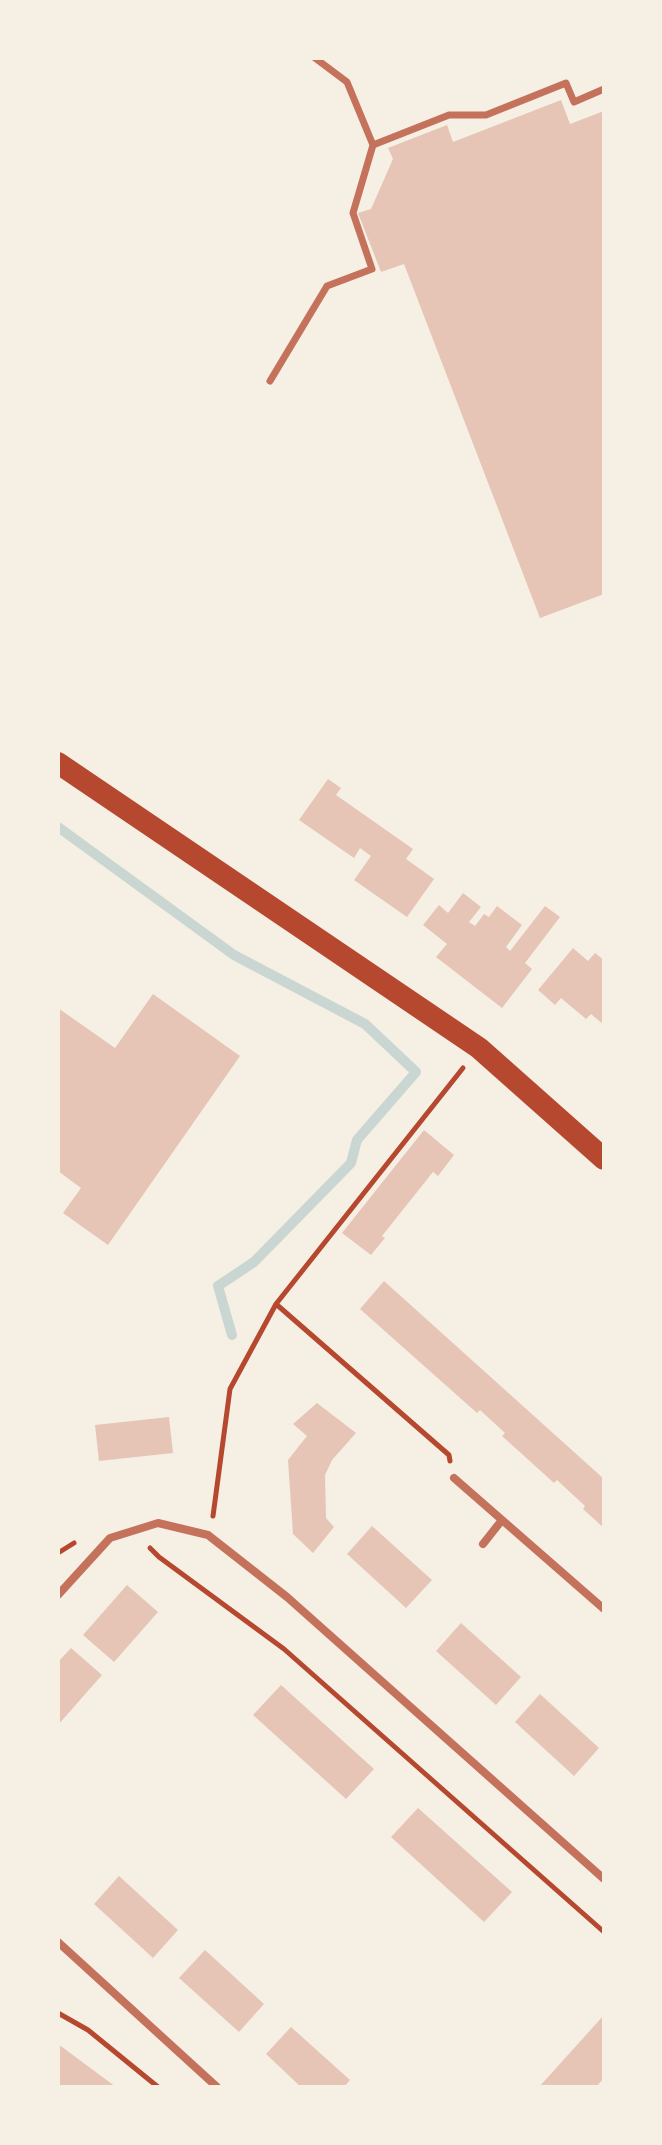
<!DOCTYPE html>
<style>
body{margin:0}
#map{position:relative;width:662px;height:2145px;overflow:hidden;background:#f6efe4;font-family:"DM Sans",sans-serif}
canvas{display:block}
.frame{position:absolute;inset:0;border:60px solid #f6efe4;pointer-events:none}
</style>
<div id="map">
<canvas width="662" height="2145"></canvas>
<div class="frame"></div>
</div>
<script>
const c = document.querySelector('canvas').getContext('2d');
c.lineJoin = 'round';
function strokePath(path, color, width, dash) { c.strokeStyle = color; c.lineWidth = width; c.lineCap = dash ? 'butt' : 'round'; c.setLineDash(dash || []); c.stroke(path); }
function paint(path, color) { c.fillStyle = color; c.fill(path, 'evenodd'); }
strokePath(new Path2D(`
 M58 827 234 955 365 1024 416 1072 357 1140 351 1163 254 1262 218 1286 232 1335`), '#c9d6d2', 10);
paint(new Path2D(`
 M561 100 570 124 604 111V594L540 618 404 264 381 272 358 213 371 209 393 159 388 148 447 125 453 142Z
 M328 779 341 788 336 795 413 849 406 859 434 879 407 917 354 880 371 856 360 848 354 858 299 820Z
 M463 893 481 907 469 922 475 926 484 914 489 917 497 906 522 925 506 947 510 951 545 906 560 917 525 963 532 969 502 1008 436 957 447 944 423 925 439 905 448 913Z
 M573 948 588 961 595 953 604 960V1025L591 1014 586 1019 561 998 555 1005 538 990Z
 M153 994 240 1056 108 1245 63 1213 81 1188 58 1171V1008L115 1048Z
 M424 1130 454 1155 438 1176 433 1172 382 1236 385 1238 371 1255 342 1233Z
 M384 1281 604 1479V1528L583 1509 585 1506 557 1480 554 1483 502 1436 505 1433 480 1410 477 1413 360 1309Z
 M317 1403 356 1433 332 1460 325 1475 326 1518 334 1527 313 1553 293 1534 288 1460 307 1436 293 1424Z
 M169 1417 173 1453 99 1461 95 1425Z
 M372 1526 432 1580 406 1608 347 1554Z
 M127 1585 158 1612 114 1662 83 1635Z
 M461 1623 521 1677 496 1705 436 1651Z
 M71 1648 102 1675 58 1725V1662Z
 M281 1685 374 1769 346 1799 253 1715Z
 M540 1694 599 1748 574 1776 515 1722Z
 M418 1808 512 1892 484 1922 391 1837Z
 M119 1876 178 1930 153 1958 94 1904Z
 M205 1950 264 2004 239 2032 179 1978Z
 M604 2015V2078L596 2087H539Z
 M291 2027 350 2080 344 2087H301L266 2054Z
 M58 2044 116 2087H58Z`), '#e6c5b7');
strokePath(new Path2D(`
 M276 1304 449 1455 450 1461
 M213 1516 230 1389 276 1304 463 1068
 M150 1548 159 1557 284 1649 604 1932
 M58 1553 74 1543
 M58 2013 88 2030 158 2087`), '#b5482f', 5);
strokePath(new Path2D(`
 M373 145 449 115H486L566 83 574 102 604 89
 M270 381 327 286 372 269 353 213 373 145 347 82 315 58`), '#c5725c', 7);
strokePath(new Path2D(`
 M454 1478 604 1609
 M483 1544 502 1520
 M58 1595 110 1538 158 1523 208 1535 287 1597 604 1879
 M58 1942 217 2087`), '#c5725c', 8);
strokePath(new Path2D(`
 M58 763 479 1048 604 1159`), '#b5482f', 22);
</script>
